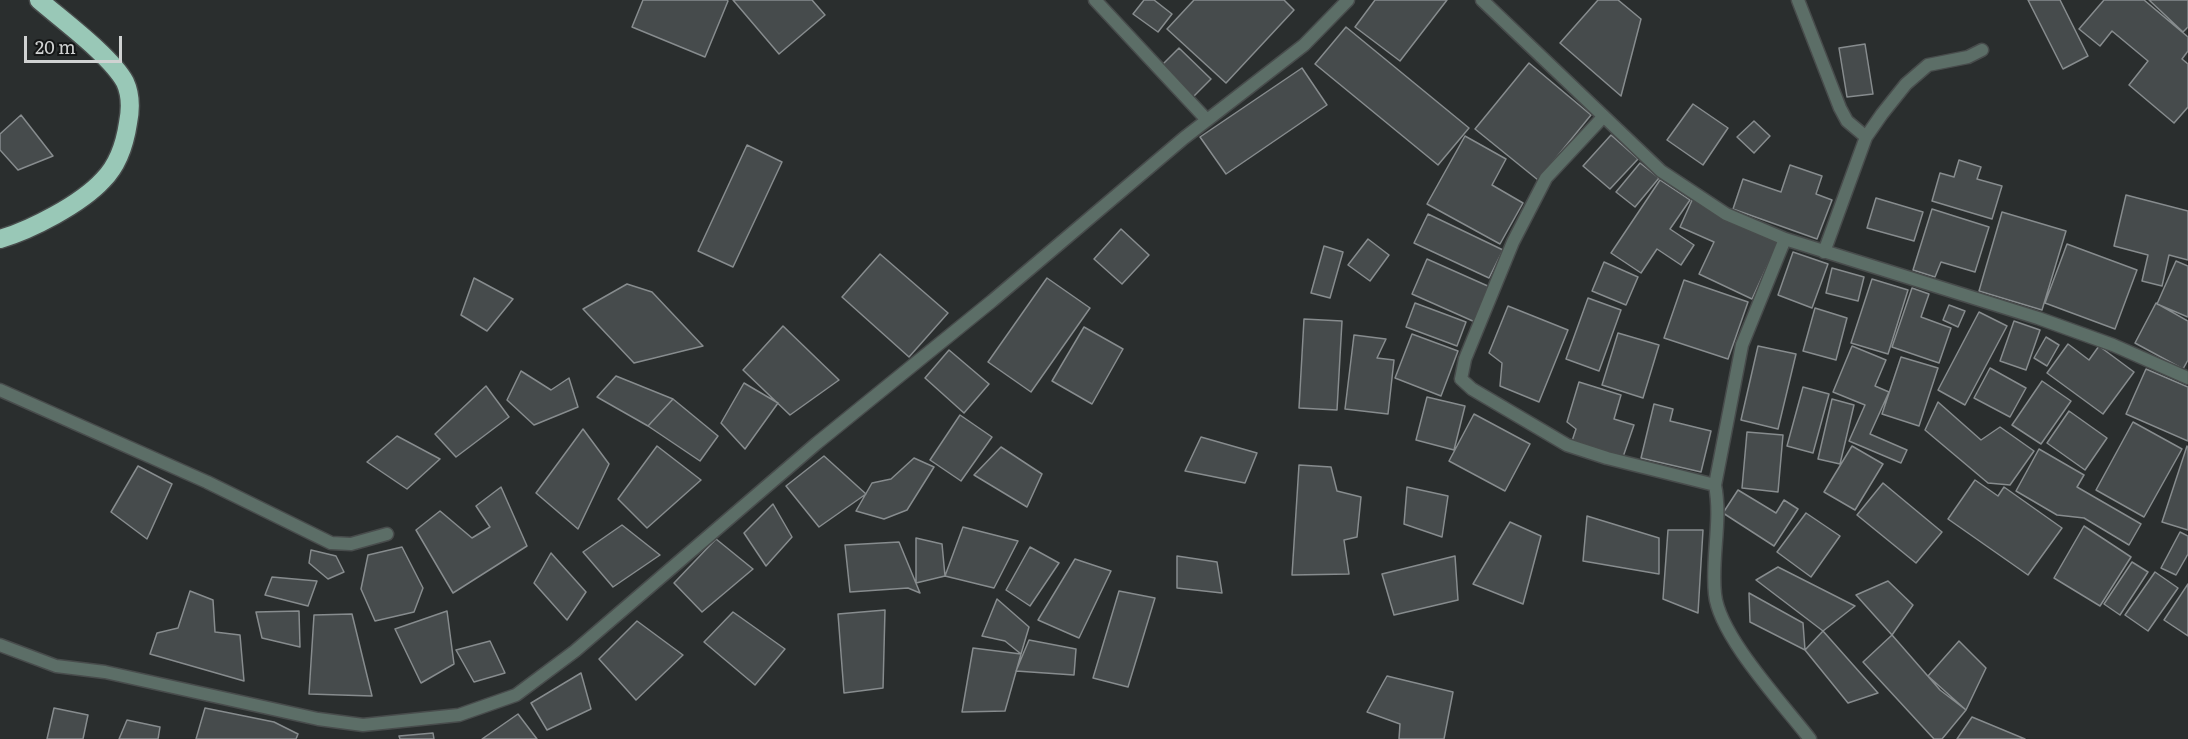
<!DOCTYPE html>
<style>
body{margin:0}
#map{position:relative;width:2188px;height:739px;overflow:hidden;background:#2a2e2e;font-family:Literata,serif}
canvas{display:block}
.scale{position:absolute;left:24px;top:36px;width:98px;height:27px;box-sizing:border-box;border:3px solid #d0d2d2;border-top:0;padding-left:8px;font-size:18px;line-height:21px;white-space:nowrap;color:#d0d2d2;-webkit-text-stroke:4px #141616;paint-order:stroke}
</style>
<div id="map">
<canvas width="2188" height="739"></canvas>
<div class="scale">20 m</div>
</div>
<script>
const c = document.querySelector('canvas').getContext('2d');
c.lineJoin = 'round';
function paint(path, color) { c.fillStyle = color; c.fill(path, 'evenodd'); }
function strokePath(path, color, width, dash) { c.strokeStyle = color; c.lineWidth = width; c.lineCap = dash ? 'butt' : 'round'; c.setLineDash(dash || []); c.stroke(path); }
const building = new Path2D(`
 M643 0H727L728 1 705 57 632 27Z
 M733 0H812L825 15 779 54Z
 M1144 0H1154L1172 14 1158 32 1133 14Z
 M1194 0H1284L1294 10 1226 83 1167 29Z
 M1375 0H1447L1400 61 1355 27Z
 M1598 0H1618L1641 19 1621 96 1560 43Z
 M2028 0H2060L2088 56 2063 69Z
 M2104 0H2144L2188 37V51L2182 59 2188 64V107L2174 123 2129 85 2148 61 2112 31 2100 46 2079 29Z
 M2149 0H2188V27L2183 32Z
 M1346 27 1469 128 1438 165 1315 64Z
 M1865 44 1873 94 1847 97 1839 48Z
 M1179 48 1211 79 1192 98 1160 67Z
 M1529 63 1591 115 1538 180 1475 129Z
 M1302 68 1327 105 1226 174 1200 137Z
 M1693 104 1728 128 1703 165 1667 140Z
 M21 115 53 156 18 170 0 150V134Z
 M1754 121 1770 136 1754 153 1737 137Z
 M1611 135 1638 159 1610 189 1583 166Z
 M1465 136 1506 159 1492 185 1523 203 1500 244 1427 204Z
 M747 145 782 162 733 267 698 251Z
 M1959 160 1981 167 1977 179 2002 186 1992 219 1932 201 1940 173 1954 177Z
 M1640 163 1659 178 1635 207 1616 192Z
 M1790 165 1822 176 1816 194 1832 200 1817 239 1733 209 1743 179 1781 192Z
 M1660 180 1690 200 1670 229 1694 245 1681 265 1657 249 1641 273 1611 253Z
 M2126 195 2188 211V260L2169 255 2162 286 2142 281 2148 255 2114 246Z
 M1693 198 1780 238 1752 299 1699 274 1714 242 1680 227Z
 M1876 198 1923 212 1914 241 1867 228Z
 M1932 209 1989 227 1975 272 1941 262 1935 277 1913 270Z
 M2002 212 2066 231 2042 310 1979 291Z
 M1428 214 1503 250 1489 278 1414 243Z
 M1121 229 1149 255 1122 284 1094 259Z
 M1368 239 1389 255 1370 281 1348 265Z
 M2067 244 2137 270 2115 329 2045 303Z
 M1324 246 1343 252 1330 298 1311 293Z
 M1793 252 1828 264 1812 308 1778 295Z
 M880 254 948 313 909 357 842 297Z
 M1427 259 1490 287 1475 322 1412 294Z
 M2176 261 2188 266V317L2157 304Z
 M1604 262 1638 277 1626 305 1592 291Z
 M1832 268 1864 277 1858 301 1826 293Z
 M474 278 513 299 487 331 461 315Z
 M1047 278 1090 308 1031 392 988 362Z
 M1872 279 1908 290 1888 354 1851 343Z
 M1684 280 1748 302 1728 359 1664 338Z
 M627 284 652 292 703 346 634 363 583 309Z
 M1912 288 1929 294 1921 317 1951 328 1939 363 1892 347Z
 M1588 298 1621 310 1599 371 1566 359Z
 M1415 303 1466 322 1457 346 1406 327Z
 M2156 303 2188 321V360L2183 369 2135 343Z
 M1949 305 1965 311 1958 327 1943 320Z
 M1508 306 1568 330 1539 402 1500 386 1502 363 1489 353Z
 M1815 308 1847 318 1836 360 1803 351Z
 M1979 312 2007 326 1965 405 1938 390Z
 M1304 319 1342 321 1337 410 1299 408Z
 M2014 321 2040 330 2026 370 2000 361Z
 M783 326 839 380 790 415 743 370Z
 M1084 327 1123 349 1092 404 1052 381Z
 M1618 333 1659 345 1643 398 1602 385Z
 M1412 334 1458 351 1441 396 1395 378Z
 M1354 335 1386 339 1377 358 1394 360 1388 414 1345 409Z
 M2046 337 2059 345 2047 366 2034 358Z
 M2068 344 2089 360 2099 346 2134 372 2103 414 2047 373Z
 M1758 346 1796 354 1778 429 1741 420Z
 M1852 346 1886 360 1875 386 1889 392 1870 434 1907 450 1901 463 1849 441 1865 405 1833 392Z
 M949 350 989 384 964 413 925 378Z
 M1901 357 1938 368 1919 426 1882 414Z
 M1990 368 2026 388 2010 417 1974 398Z
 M2146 369 2188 387V441L2126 414Z
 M521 371 551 390 569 378 578 407 534 425 507 400Z
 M616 376 673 399 648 426 597 397Z
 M2042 381 2071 401 2041 444 2012 425Z
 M1579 382 1621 395 1614 419 1634 425 1623 457 1572 441 1576 429 1567 422Z
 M744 383 778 403 745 449 721 423Z
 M486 386 509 417 456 457 435 434Z
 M1803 387 1829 394 1813 453 1787 446Z
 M1427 397 1465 406 1454 450 1416 440Z
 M673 399 718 436 700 461 648 426Z
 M1832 399 1854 405 1840 464 1818 459Z
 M1938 402 1981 440 2000 427 2034 451 2010 485 1988 483 1925 430Z
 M1654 404 1673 409 1670 421 1711 431 1701 472 1641 458Z
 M2069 411 2107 438 2085 470 2047 443Z
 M1474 414 1530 444 1505 491 1449 461Z
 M960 415 992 437 961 481 930 460Z
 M2133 422 2182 449 2144 517 2096 490Z
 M583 429 609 464 578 529 536 493Z
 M1747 432 1783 435 1778 492 1742 488Z
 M397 436 440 459 407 489 367 462Z
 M1201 437 1257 453 1245 483 1185 471Z
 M657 446 701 480 647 528 618 499Z
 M1852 446 1883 464 1855 510 1824 492Z
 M2187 446 2188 447V530L2162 522Z
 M1001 447 1042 474 1027 507 974 475Z
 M2039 449 2084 475 2077 487 2141 524 2129 545 2084 518 2057 515 2016 491Z
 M824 456 866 494 819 527 786 486Z
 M914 458 934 467 907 510 884 519 856 511 872 483 891 479Z
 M1299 465 1331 467 1337 491 1361 497 1357 537 1344 540 1349 574 1292 575Z
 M138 466 172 484 147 539 111 512Z
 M1975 480 1998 496 2004 487 2062 528 2028 575 1948 519Z
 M1883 483 1942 532 1916 563 1857 515Z
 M501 487 527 546 453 593 416 530 440 511 472 538 490 527 476 506Z
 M1407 487 1448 496 1442 537 1404 524Z
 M1738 490 1776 513 1784 500 1798 509 1774 546 1723 513Z
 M773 504 792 537 766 566 744 533Z
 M1806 513 1840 536 1811 577 1777 552Z
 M1587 516 1659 538V574L1583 561Z
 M1510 522 1541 536 1523 604 1473 584Z
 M622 525 660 555 613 587 583 552Z
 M2084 526 2131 557 2100 606 2054 578Z
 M963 527 1018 541 994 588 945 576Z
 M1668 530H1703L1698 613 1663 599Z
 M2180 532 2188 536V554L2176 575 2161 568Z
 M916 538 942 544 945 576 916 583Z
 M716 539 753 569 702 612 674 583Z
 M899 542 920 593 908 588 850 592 845 545Z
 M402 547 423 588 414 612 375 621 361 589 368 555Z
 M1030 547 1059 563 1030 606 1006 590Z
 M311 550 336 556 344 572 328 579 309 563Z
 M551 553 586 592 567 620 534 583Z
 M1177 556 1217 562 1222 593 1177 588Z
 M1455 556 1458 600 1394 615 1382 574Z
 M1075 559 1111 571 1079 638 1038 620Z
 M2132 562 2148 572 2120 615 2104 604Z
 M1778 567 1855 606 1823 631 1756 580Z
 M2155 572 2178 588 2148 631 2125 615Z
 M272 577 317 581 308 606 265 595Z
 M1888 581 1913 605 1892 635 1856 595Z
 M2188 584V636L2164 620Z
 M190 591 213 600 215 632 240 635 244 681 150 654 157 633 178 628Z
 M1119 591 1155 598 1128 687 1093 678Z
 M1749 593 1803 623 1805 650 1750 622Z
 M997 599 1029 627 1021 654 1005 641 982 636Z
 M885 610 883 688 844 693 838 614Z
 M299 611 300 647 262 638 256 612Z
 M447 611 454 664 421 683 395 629Z
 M733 612 785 649 755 685 704 642Z
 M352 614 372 696 309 694 314 615Z
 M637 621 683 655 636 700 599 659Z
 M1823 631 1878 693 1848 703 1805 650Z
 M1892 635 1940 690 1966 710 1942 739H1934L1863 662Z
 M1029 640 1076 649 1074 675 1016 671Z
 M490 641 505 673 474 682 456 650Z
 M1959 641 1986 668 1966 710 1928 676Z
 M973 648 1021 654 1005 711 962 712Z
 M581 673 591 709 547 730 531 703Z
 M1387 676 1453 692 1444 739H1399L1400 724 1367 712Z
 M54 708 88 715 83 739H47Z
 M205 708 274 722 298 734 296 739H196Z
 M518 714 537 739H482Z
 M1972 717 2025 739H1957Z
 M127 720 160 727 158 739H119Z
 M433 733 434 739H400L399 736Z`);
paint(building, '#464b4c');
strokePath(building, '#878c8e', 1.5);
const street = new Path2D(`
 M1095 0 1207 120
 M1482 0 1661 171 1726 214 1785 239 2038 318 2113 345 2188 378
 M1798 0 1840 108 1847 121 1866 137
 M1603 117 1546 178 1513 242 1465 359 1461 379 1472 389 1567 445 1607 458 1715 485
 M1785 239 1742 345 1715 485C1722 521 1711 558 1715 594 1719 636 1783 704 1810 739
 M1824 252 1866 137 1882 114 1906 84 1928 65 1968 57 1982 50
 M0 390 207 482 331 543 351 544 387 534
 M0 645 56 666 105 672 318 719 363 725 459 715 516 695 575 651 817 443 992 301 1184 138 1304 45 1348 0`);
const highway = new Path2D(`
 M0 239C31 230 81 204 103 180 118 165 125 143 128 123 131 108 131 95 125 82 111 56 62 20 39 0`);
strokePath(street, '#484c4c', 15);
strokePath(highway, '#484c4c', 21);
strokePath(street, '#5c6e67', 12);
strokePath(highway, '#99c8b7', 18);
</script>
